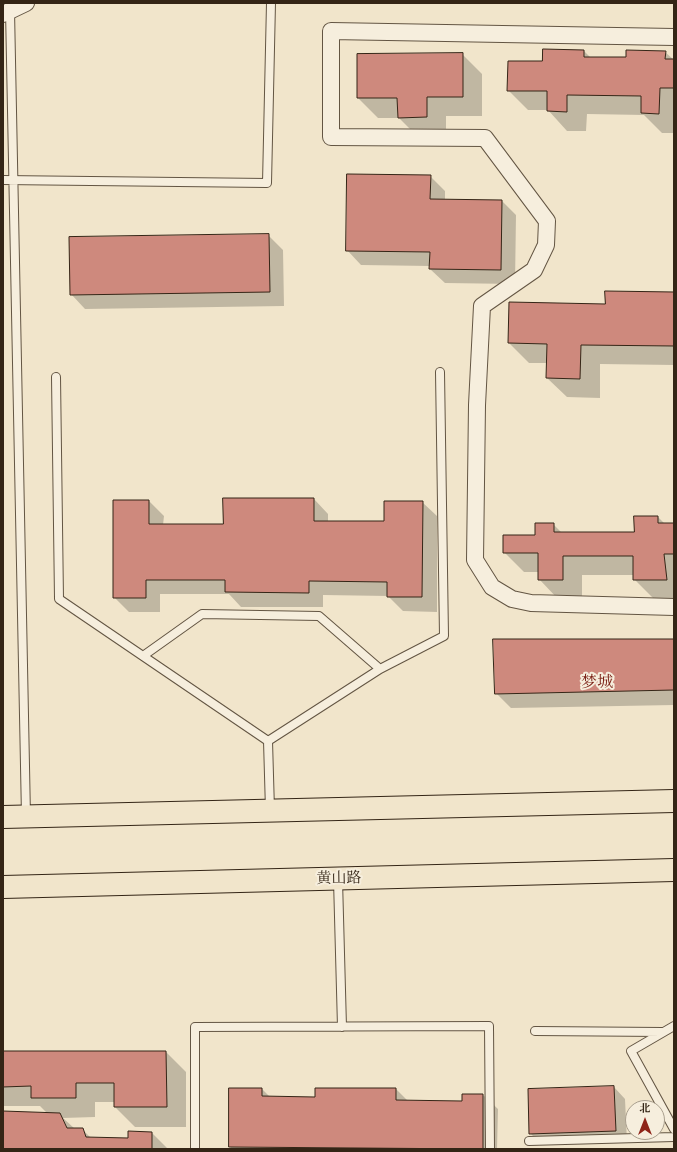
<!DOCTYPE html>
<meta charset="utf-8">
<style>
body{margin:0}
#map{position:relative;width:677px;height:1152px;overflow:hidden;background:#f1e5cb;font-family:"IM FELL Great Primer","Noto Serif SC",serif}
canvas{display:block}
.frame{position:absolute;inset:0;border:4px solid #342516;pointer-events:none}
.north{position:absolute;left:625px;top:1100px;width:40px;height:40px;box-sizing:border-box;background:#f6eedd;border:1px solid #a89e8d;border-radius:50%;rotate:0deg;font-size:11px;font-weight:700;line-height:16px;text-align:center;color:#342516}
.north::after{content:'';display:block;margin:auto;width:14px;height:18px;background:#8f2418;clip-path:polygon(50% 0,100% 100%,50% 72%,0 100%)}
</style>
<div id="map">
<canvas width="677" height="1152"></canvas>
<div class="frame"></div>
<div class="north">北</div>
</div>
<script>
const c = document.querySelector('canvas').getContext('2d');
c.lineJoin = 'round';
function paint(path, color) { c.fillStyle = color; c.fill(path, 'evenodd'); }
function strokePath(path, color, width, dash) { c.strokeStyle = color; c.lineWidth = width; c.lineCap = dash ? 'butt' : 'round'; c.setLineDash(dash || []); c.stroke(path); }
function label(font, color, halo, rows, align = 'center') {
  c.font = font + ' "IM FELL Great Primer","Noto Serif SC",serif'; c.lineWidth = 4; c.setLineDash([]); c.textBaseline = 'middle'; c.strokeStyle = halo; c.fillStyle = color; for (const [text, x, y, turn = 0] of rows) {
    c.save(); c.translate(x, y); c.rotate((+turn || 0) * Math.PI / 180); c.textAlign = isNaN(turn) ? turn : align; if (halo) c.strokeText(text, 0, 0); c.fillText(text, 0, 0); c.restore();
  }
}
paint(new Path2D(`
 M584 51 591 58H627L665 52 674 60V133H662L644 115 587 114 586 131H567L548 110H528L508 90 543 62Z
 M462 54 482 74V116H446V137H418L399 118H378L358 98Z
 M430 176 445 191V200L502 201 516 215 515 284 445 283 430 269V266L361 265 347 250Z
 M268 235 283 250 284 306 85 309 71 294Z
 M674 293V365L600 364V398L567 397 547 378V363H529L509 343 510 303 606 305Z
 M314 499 328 514V522H385L422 502 437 516V612L403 611 388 596 323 595V607H241L229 594H160V612H129L114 597 149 501 164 516 163 525H224Z
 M658 517 665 524H674V599H654L634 579V575H582V599H558L539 579V572H524L504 552 536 536 553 524 562 533H635Z
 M674 640V705L511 708 496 693Z
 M3 1052H166L186 1072V1127H135L115 1107V1102H95V1117L63 1118 75 1129H82L91 1138 129 1139 152 1133 168 1149H3V1112L47 1113 40 1106H3Z
 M614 1087 625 1099 627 1142 542 1145 530 1133Z
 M262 1089 270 1097 316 1098 396 1089 408 1101 463 1102V1095H483L498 1109 497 1149H232L230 1147Z`), '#0003');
const building = new Path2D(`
 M543 49 584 50V57H626V50L666 51 665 59H674V88H660L659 114 641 113V96L567 95V112L547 111V91H507L508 61H542Z
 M463 53V97H427V117L398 118 397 98H357V54Z
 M347 174 431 175 430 199 502 200 501 270 429 269 430 252 346 251Z
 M269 234 270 292 70 295 69 237Z
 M605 291 674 292V346L581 345 580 379 546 378 547 344 508 343 509 302 605 304Z
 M223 498H314V521H384V501H423L422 597H387V582L309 581V593L225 592V580H146V598H113V500H149V524H223Z
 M634 516H658V523H674V554H664L667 580H633V556H563V580H538V553H503V535H535V523H554V532H634Z
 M493 639H674V690L495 694Z
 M3 1051H166L167 1107H114V1083H76V1098H31V1086L3 1087Z
 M614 1086 616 1131 529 1134 528 1089Z
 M229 1088H262V1096L315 1097V1088H396V1100L462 1101V1094H483V1149L229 1147Z
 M3 1111 60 1113 67 1128H83L86 1137 128 1138V1131L152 1132V1149H3Z`);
paint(building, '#ce897d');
strokePath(building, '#342516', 1);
const service = new Path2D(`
 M10 10 26 816
 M3 180 267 183 271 3
 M56 377 59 599 268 741
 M143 656 202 614 319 616 380 669
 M270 810 268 741 380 669 444 636 440 372
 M338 880 342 1027
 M674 1026 631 1051 674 1129
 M535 1031 662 1032
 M529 1141 674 1137
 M195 1149V1027L489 1026 490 1149`);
const minor = new Path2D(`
 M3 14 26 3
 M674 37 331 31V137L485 138 547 221 546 245 534 270 482 306 477 405 475 560 492 587 512 599 531 603 674 607`);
const primary = new Path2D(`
 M3 817 674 801
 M3 887 674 870`);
strokePath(service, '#635543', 10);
strokePath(minor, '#635543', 18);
strokePath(primary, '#342516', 24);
strokePath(service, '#f6eedd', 8);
strokePath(minor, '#f6eedd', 16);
strokePath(primary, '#f1e5cb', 22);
label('15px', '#342516', '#f6eedd', [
 ["黄山路",339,879,-1]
]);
label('16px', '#7a1f14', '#f6eedd', [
 ["梦城",597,683]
]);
</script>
